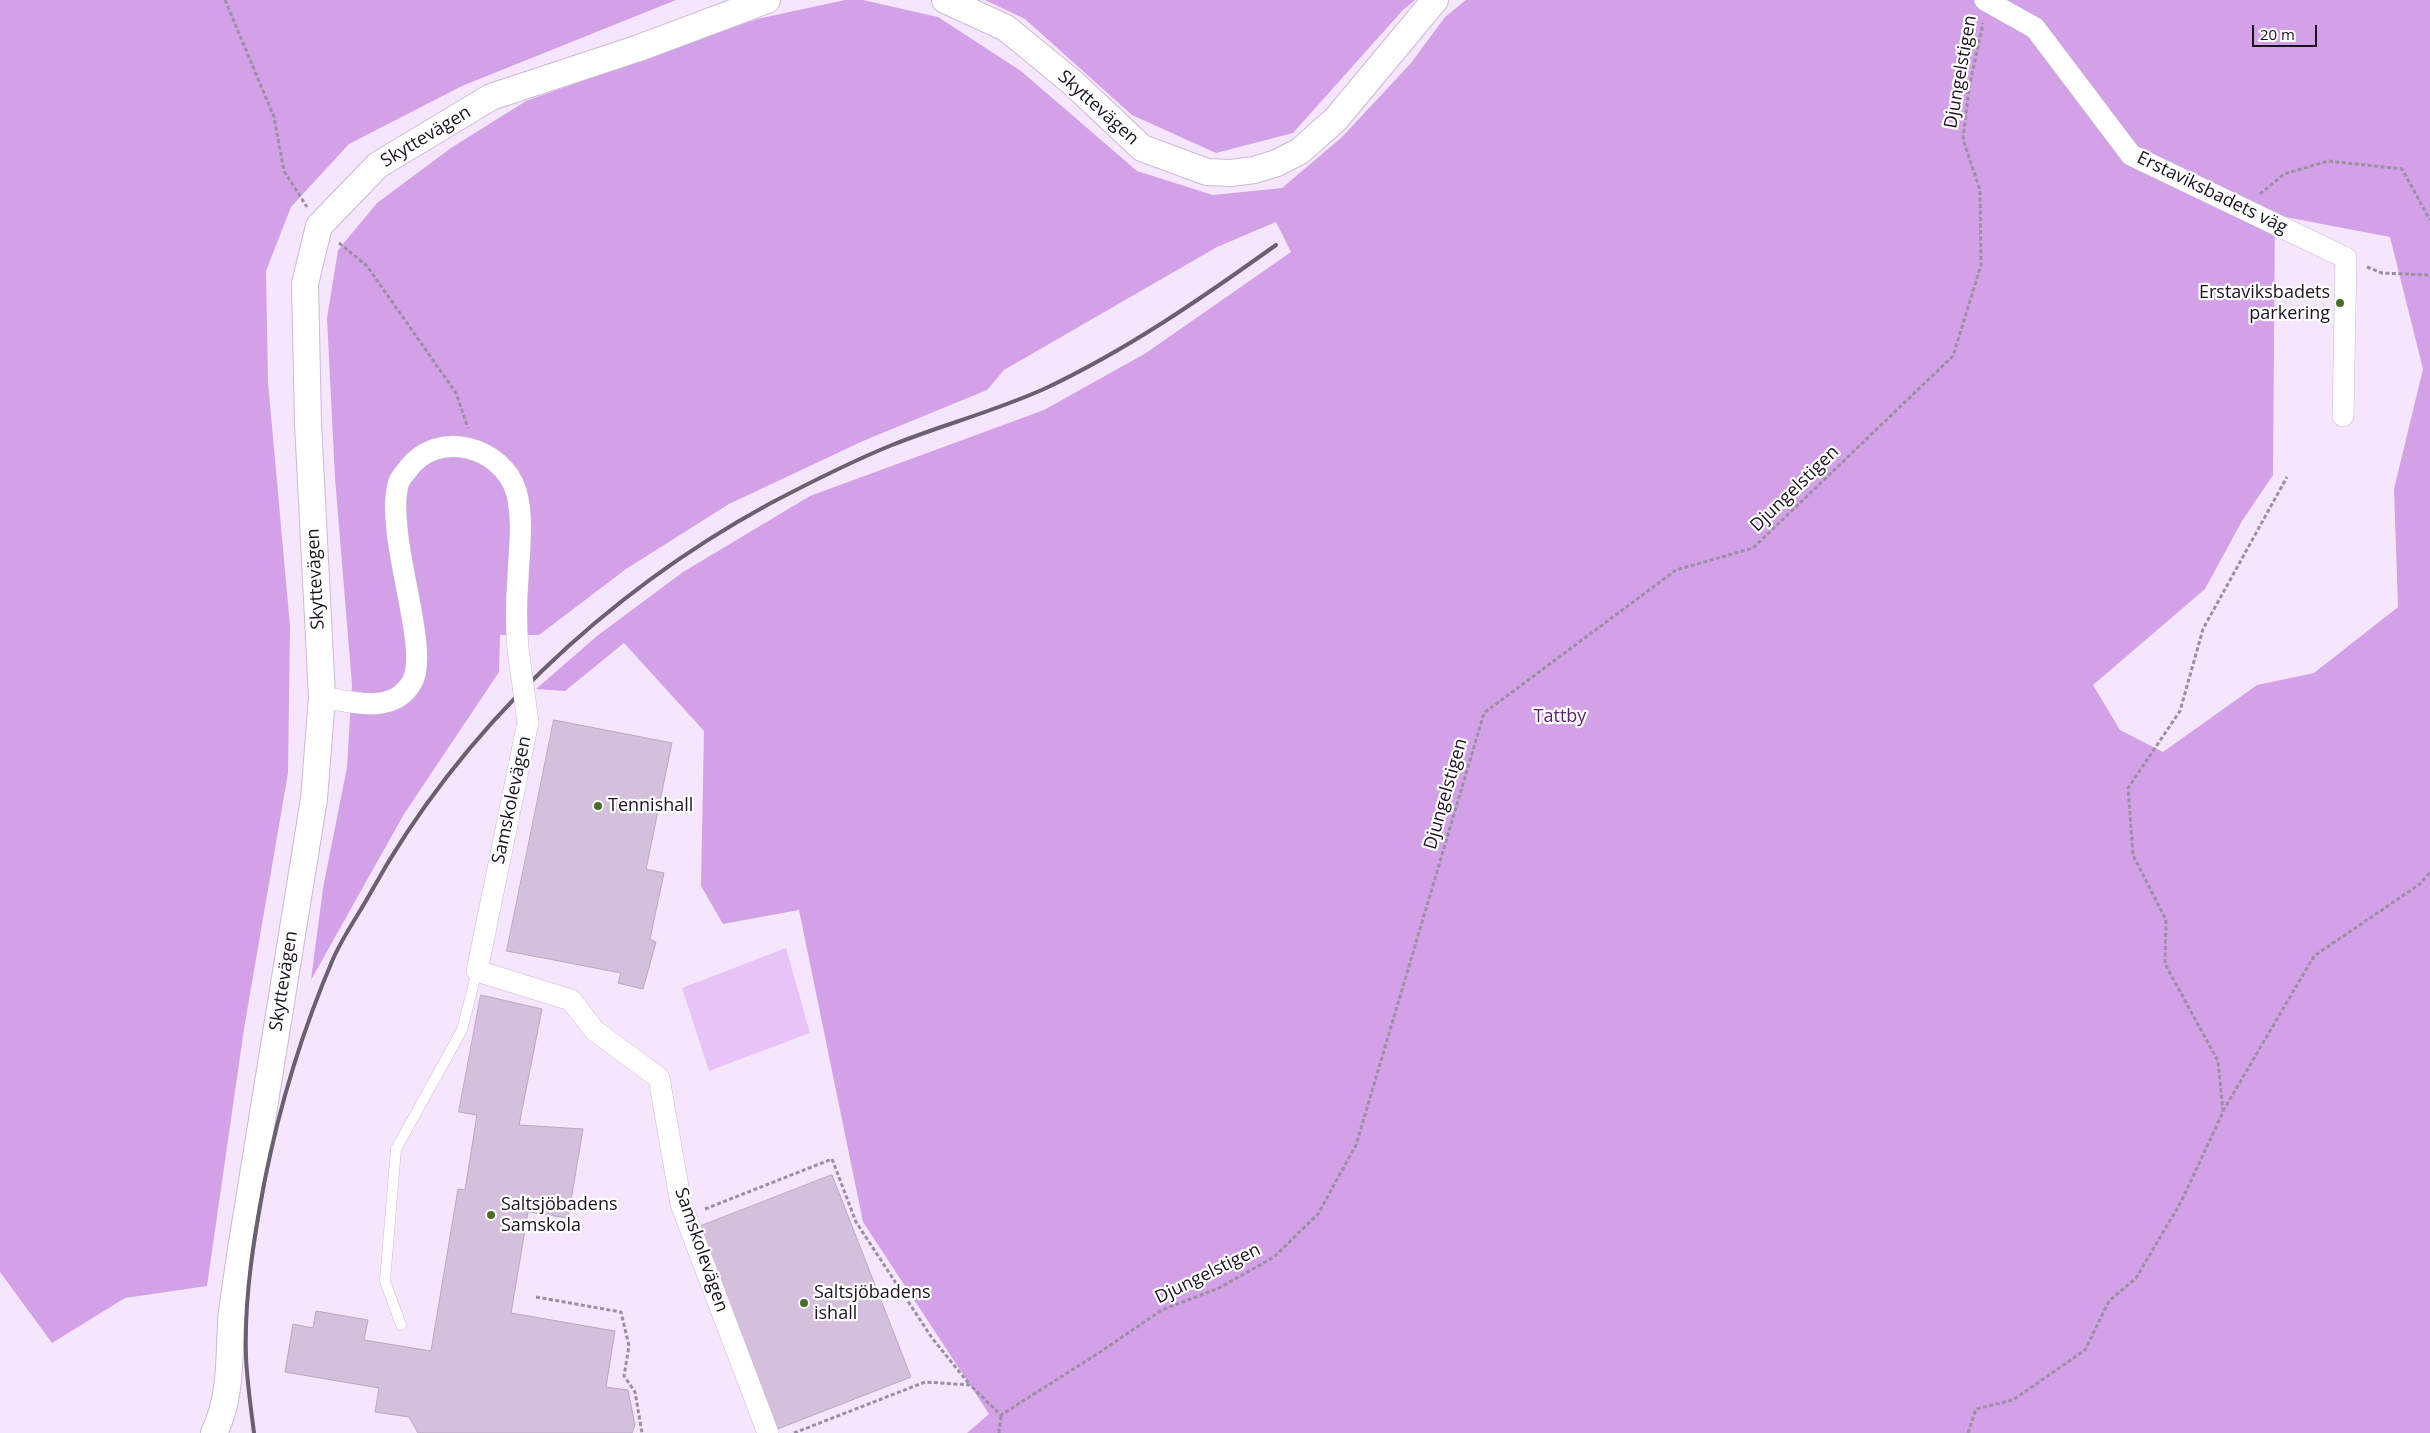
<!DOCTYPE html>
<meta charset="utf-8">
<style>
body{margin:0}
#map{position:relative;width:2430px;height:1433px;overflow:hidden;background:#f6e6fd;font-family:"Open Sans",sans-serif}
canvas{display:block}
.scale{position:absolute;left:2252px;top:25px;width:65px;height:22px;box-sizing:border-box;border:2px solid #1a131d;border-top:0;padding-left:6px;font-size:15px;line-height:18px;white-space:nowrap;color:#1a131d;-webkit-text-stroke:4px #fff;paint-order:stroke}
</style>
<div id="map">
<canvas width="2430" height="1433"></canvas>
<div class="scale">20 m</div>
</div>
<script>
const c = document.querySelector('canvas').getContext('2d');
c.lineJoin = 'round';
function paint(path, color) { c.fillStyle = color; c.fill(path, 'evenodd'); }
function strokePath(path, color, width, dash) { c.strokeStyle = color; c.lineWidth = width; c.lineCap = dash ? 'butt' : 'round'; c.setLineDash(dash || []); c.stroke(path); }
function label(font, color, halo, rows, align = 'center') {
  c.font = font + ' "Open Sans",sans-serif'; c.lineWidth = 4.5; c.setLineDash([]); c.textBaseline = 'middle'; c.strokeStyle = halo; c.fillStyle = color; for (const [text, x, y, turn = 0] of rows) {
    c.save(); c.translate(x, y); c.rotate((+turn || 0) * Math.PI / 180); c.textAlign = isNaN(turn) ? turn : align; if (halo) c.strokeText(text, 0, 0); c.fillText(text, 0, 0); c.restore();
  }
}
paint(new Path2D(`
 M786 948 810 1033 709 1071 682 988Z`), '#e7c3f7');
paint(new Path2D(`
 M0 0H676L462 86 349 144 291 207 266 271 268 382 290 626 288 773 244 1029 207 1286 125 1298 52 1343 0 1272Z
 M845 0H863L938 17 1021 71 1137 171 1213 195 1282 188 1342 137 1411 63 1445 17 1466 0H2430V1433H967L989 1414 863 1222 799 910 723 924 701 886 704 731 624 643 565 691 536 689 597 636 683 572 810 496 1044 410 1146 353 1291 252 1276 222 1217 247 1004 370 987 390 863 441 729 504 626 569 539 635H500L499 672 404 814 311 980 323 888 347 767 352 685 335 478 327 318 338 250 377 203 451 148 526 101 757 19ZM2275 215 2390 237 2423 369 2394 489 2398 607 2314 673 2257 685 2163 752 2120 730 2093 685 2205 589 2242 521 2273 475Z
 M985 0H1415L1402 11 1293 133 1216 153 1132 115 1025 19Z`), '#d3a1e8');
const building = new Path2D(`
 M554 720 672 743 646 869 664 873 650 939 656 942 643 989 618 983 621 973 507 951Z
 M481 995 542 1009 519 1125 583 1129 568 1218 528 1212 511 1313 615 1331 606 1387 628 1390 635 1425 632 1433H418L409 1417 375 1412 379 1388 285 1372 293 1324 313 1328 316 1311 368 1320 364 1340 431 1351 458 1189 465 1190 477 1115 459 1112Z
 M832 1175 911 1377 775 1430 696 1228Z`);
paint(building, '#d4c0dc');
strokePath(building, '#b9a6c1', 1);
const service = new Path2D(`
 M401 1325 385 1281 396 1149 462 1030 477 971`);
const minor = new Path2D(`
 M1985 0 2035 28 2131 155 2346 258 2343 416
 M322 697C352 702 394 715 412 682 431 649 385 537 398 485 399 479 404 474 408 469 437 429 502 446 516 491 524 519 519 550 518 578 516 602 516 625 518 649
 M528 722 477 971 571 1000 594 1030 659 1078 681 1204 768 1433`);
const tertiary = new Path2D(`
 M945 0 1006 28 1073 83 1142 148 1207 172 1231 173 1254 170 1277 163 1300 151 1336 119 1435 0
 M214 1433C233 1394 228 1353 232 1311 235 1291 238 1270 241 1249L314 799 322 697 308 423 305 284 319 226 378 165 491 97 639 48 767 0`);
strokePath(service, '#ccb9d5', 11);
strokePath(minor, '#ccb9d5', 22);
strokePath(tertiary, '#ccb9d5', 28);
strokePath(new Path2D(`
 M225 0 274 117 284 171 307 207
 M2260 194 2284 174 2328 161 2402 169 2430 220
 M339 243 367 266 456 393 468 428
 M2367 267 2382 273 2430 275
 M2223 1111 2314 956 2420 884 2430 872
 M705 1209 832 1159 856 1222 932 1338 970 1385
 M536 1297 621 1312 629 1346 624 1376 635 1392 642 1433
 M794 1433 925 1382 970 1385 1001 1415 1100 1352 1162 1310 1219 1288 1274 1257 1318 1214 1356 1145 1484 713 1676 570 1753 548 1953 356 1981 265 1980 190 1963 139 1969 88 1983 23
 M999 1433 1001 1415
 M1968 1433 1976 1409 2013 1400 2085 1350 2109 1301 2136 1278 2181 1202 2223 1112 2218 1061 2165 964 2166 920 2133 855 2128 788 2180 711 2203 629 2287 477`), '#9b8fa1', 3, [4, 2.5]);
strokePath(service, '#fff', 10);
strokePath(minor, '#fff', 21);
strokePath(tertiary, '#fff', 26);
strokePath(new Path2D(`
 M254 1433C251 1408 247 1382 246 1357 244 1298 254 1236 265 1179 280 1104 303 1029 333 959 343 936 359 914 371 892 461 729 606 593 769 504 809 483 850 462 892 445 942 425 995 411 1044 389 1127 350 1202 298 1276 245`), '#6a606f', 4);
const minorBridge = new Path2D(`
 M518 649 528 722`);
strokePath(minorBridge, '#ccb9d5', 22, []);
strokePath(minorBridge, '#fff', 21);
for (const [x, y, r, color] of [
 [2340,303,5,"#476d27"],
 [598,806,5,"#476d27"],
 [491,1215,5,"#476d27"],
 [804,1303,5,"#476d27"]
]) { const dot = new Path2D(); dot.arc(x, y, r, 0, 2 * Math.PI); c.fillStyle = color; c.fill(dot); strokePath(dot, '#fff', 2); }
label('18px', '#1a131d', '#fff', [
 ["Djungelstigen",1961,72,-80],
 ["Skyttevägen",1098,108,42],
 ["Skyttevägen",426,137,-31],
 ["Erstaviksbadets väg",2212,193,26],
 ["Djungelstigen",1795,489,-44],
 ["Skyttevägen",316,579,-93],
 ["Djungelstigen",1446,794,-74],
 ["Samskolevägen",512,800,-78],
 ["Skyttevägen",284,981,-81],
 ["Samskolevägen",701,1250,71],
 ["Djungelstigen",1208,1274,-26]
]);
label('18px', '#1a131d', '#fff', [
 ["Erstaviksbadets",2330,293,"right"],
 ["parkering",2330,314,"right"],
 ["Tennishall",608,806],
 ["Saltsjöbadens",501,1205],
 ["Samskola",501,1226],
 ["Saltsjöbadens",814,1293],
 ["ishall",814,1314]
], 'left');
label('18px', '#5e2275', '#fff', [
 ["Tattby",1560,717]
]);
</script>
